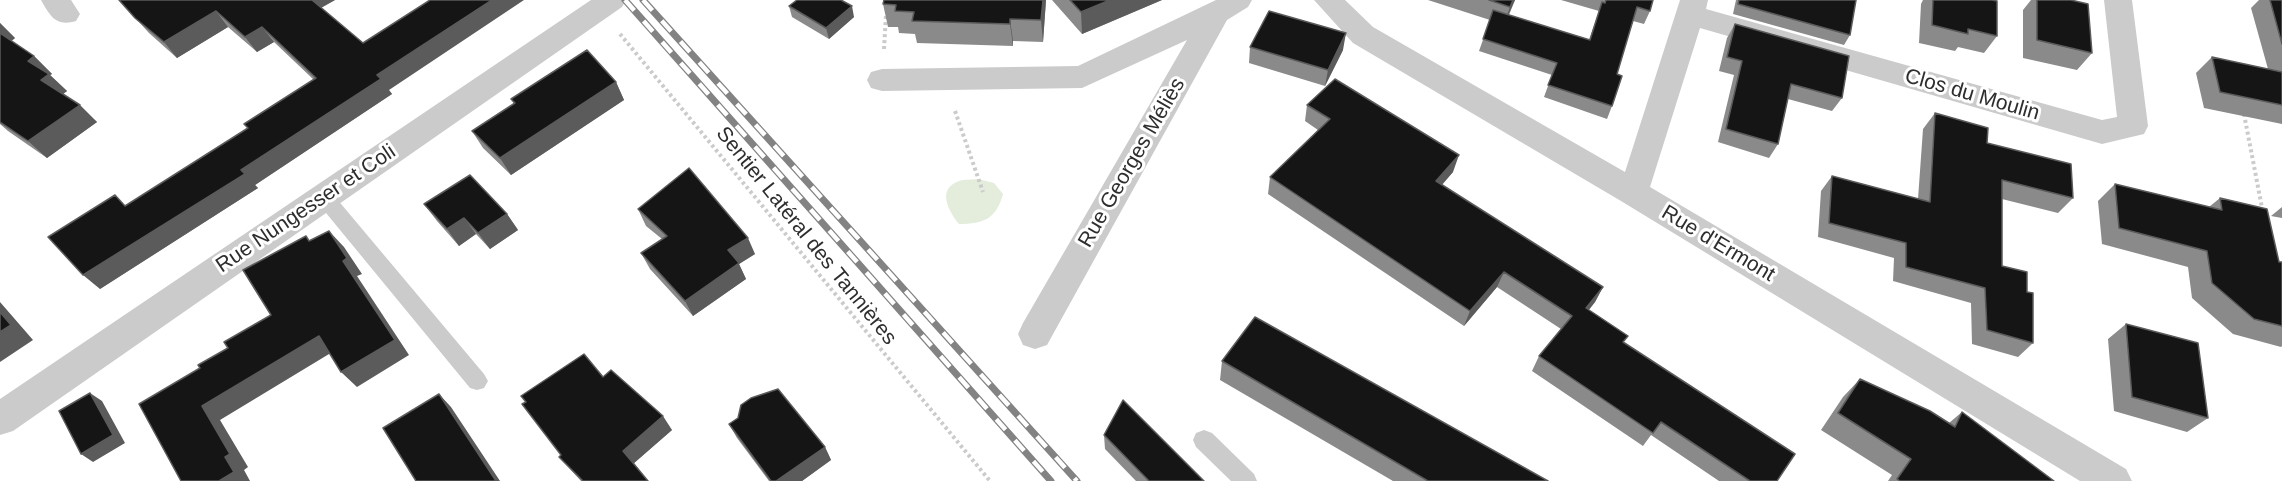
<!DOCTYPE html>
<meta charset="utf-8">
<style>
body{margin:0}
canvas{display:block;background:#fff}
</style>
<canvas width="2282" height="481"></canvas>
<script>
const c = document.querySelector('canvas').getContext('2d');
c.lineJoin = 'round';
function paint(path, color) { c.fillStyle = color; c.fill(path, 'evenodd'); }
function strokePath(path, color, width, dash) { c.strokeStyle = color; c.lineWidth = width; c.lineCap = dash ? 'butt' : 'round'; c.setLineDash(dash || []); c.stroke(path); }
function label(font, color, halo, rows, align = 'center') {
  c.font = font + ' Arial,sans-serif'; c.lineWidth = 6; c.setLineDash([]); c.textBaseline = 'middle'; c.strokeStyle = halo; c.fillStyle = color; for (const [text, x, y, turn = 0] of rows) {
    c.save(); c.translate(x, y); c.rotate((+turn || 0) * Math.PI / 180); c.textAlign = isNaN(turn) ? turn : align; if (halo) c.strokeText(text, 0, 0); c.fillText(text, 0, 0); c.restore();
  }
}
paint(new Path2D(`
 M978 179 994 183 1003 194C996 219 984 224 959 224 949 212 936 189 959 181 964 179 972 180 978 179Z`), '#e4ecdc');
strokePath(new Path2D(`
 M620 34 990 481
 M884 49 886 15
 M955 111 983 192
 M2244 114 2263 213`), '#cbcbcb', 4, [3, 3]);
paint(new Path2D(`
 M324 189 331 192 484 374 488 381 484 388 477 390 470 388 317 202 314 197 317 192Z
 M1204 430 1212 433 1254 474 1257 481H1231L1196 447 1193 440 1196 433Z`), '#cbcbcb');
paint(new Path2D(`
 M41 0H71L80 14 76 21C56 27 50 16 41 0Z
 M591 0H626L622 7 13 431 0 435V399Z
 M1216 0H1252L1248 7 1227 20 1047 345 1035 349 1023 345 1018 334 1023 323 1187 40 1082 88 882 91 871 88 867 80 871 72 882 69 1078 66Z
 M1314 0H1345L1373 27 1625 172 1680 0H1708L1706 9 2102 120 2117 117 2104 0H2132L2148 126 2144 134 2102 144 1700 28 1650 187 2126 469 2132 481H2080L1621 201 1353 43Z`), '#cbcbcb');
const rail = new Path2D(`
 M625 0 1051 481
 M643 0 1077 481`);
strokePath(rail, '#838383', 7);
strokePath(rail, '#fff', 4.5, [14]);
paint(new Path2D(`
 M119 0H335L321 8 392 94 255 185 258 188 100 289 126 205 248 129 244 124 314 80 274 42 257 52 228 27 177 58 149 33Z
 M884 0H1046L1043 42 1013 41V46L917 43 915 34 899 33 898 27H888L883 4Z
 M1052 0H1162L1082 34Z
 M1428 0H1515L1509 15 1589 40 1599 11 1561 0H1653L1650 11 1644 24 1633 21 1617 74 1612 106 1607 119 1544 97 1552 75 1479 51 1490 20Z
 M1736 0H1856L1850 35 1844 45 1733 14Z
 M1923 0H1992L1997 36 1984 53 1958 47 1955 51 1919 43 1921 4Z
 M2031 0H2071L2092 53 2077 70 2023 58V10Z
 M2259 0H2282V124L2204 108 2196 73 2212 57 2268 69 2251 8Z
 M789 6 854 17 829 39 792 17Z
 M0 23 15 38 11 41 34 56 52 74 50 75 67 91 63 94 97 122 47 158 8 131 0 124Z
 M1735 24 1842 98 1832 111 1788 99 1778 144 1769 158 1718 142 1734 75 1719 71 1727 38Z
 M1250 47 1343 50 1325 86 1249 63Z
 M616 82 624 100 511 175 483 148 472 131 514 104 511 99Z
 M1307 105 1453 172 1442 185 1603 287 1595 302 1589 310 1624 343 1777 481H1719L1651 435 1643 446 1532 371 1539 356 1561 329 1497 287 1464 326 1268 194 1270 177 1318 130 1305 121Z
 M1935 113 1987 143 2073 198 2058 213 2002 199V266L2027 292 2033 343 2018 357 1972 344 1971 303 1893 281 1894 258 1818 237 1821 191 1832 176 1918 199 1923 129Z
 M2115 184 2209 207 2220 198 2279 262H2282V346L2281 347 2233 334 2192 298 2188 267 2102 244 2098 201Z
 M424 204 507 214 518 230 490 249 476 234 459 246 437 221Z
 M2282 207V218L2271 216Z
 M638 209 755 254 739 264 746 279 693 316 650 269 641 253 662 239 646 226Z
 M2126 324 2208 418 2187 432 2114 411 2108 339Z
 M1222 361 1548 481H1393L1220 380Z
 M603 377 672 430 634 463 648 481H581L559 457 561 455Z
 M1860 379 1949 423 1962 412 2054 481H1888L1892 475 1821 430 1843 397Z
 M729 424 825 447 831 460 802 481H769L737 438Z
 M1104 435 1204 481H1136L1105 449Z`), '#8a8a8a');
paint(new Path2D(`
 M310 0H335L317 10Z
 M492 0H524L389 90 392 94 255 185 258 188 100 289 83 275 241 170 377 75Z
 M1043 0H1046L1043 42 1041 20Z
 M1110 0H1162L1082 34 1081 12Z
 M1513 0H1515L1504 24 1510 7Z
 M852 6 854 17 829 39 826 28Z
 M216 11 228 27 177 58 164 42Z
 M1010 19 1013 41V46L1010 24Z
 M0 23 15 38 8 44 0 36Z
 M262 27 274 42 257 52 245 37Z
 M1346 33 1343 50 1325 86 1328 70Z
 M34 56 52 74 50 75 67 91 59 97 41 80 28 61Z
 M616 82 624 100 511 175 500 158Z
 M80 105 97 122 47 158 28 141Z
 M1459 155 1453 172 1431 197 1436 181Z
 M507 214 518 230 490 249 478 233Z
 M464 218 476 234 459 246 447 229Z
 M329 231 344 247 362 274 357 276 409 355 357 387 341 372 343 261Z
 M748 238 755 254 739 264 746 279 693 316 685 301 728 250Z
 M1504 272 1497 287 1464 326 1470 311Z
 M1603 287 1595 302 1578 323 1586 308Z
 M0 302 33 340 0 362Z
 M319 336 334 351 220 420 248 467 244 470 250 481H219L225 457 202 406Z
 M90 393 102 401 125 443 93 462 81 454Z
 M439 394 451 407 500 481H496Z
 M663 416 672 430 633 464 623 451Z
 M825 447 831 460 802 481H776Z`), '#5b5b5b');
const building = new Path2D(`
 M119 0H312L363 43 430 0H492L377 75 381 79 241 170 245 174 83 275 48 237 115 195 125 206 248 128 244 124 316 78 262 27 245 37 216 11 164 42 135 18Z
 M797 0H841L852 6 826 28 789 6Z
 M884 0H1043L1041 20 1010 19V24L912 21 914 12 895 11 896 5 883 4Z
 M1070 0H1110L1081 12Z
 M1489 0H1513L1510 7Z
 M1606 0H1653L1650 11 1637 7 1617 74 1622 76 1612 106 1548 85 1557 63 1483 39 1493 10 1590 40 1602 2 1605 3Z
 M1739 0H1856L1850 35 1738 4Z
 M1933 0H1992L1997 1V36L1968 29V34L1932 25Z
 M2037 0H2071L2088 4 2092 53 2037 40Z
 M2270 0H2282V44Z
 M1269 11 1346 33 1328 70 1250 47Z
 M1735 24 1849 56 1842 98 1791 84 1778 144 1726 129 1742 61 1727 57Z
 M0 33 34 56 28 61 49 74 41 80 80 105 28 141 0 122Z
 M587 50 616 82 500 158 472 131 515 103 511 99Z
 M2212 57 2282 72V105L2220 92Z
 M1335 79 1459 155 1436 181 1603 287 1586 308 1628 336 1623 342 1795 454 1777 481H1750L1661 422 1653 433 1539 356 1572 316 1504 272 1470 311 1270 177 1330 119 1307 105Z
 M1935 113 1988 128 1987 143 2071 164 2073 198 2002 180V266L2027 272V292L2033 293V343L1987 330 1985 288 1906 267V243L1829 223 1832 176 1930 202Z
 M689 168 748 238 728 250 739 263 685 301 641 253 667 236 638 209Z
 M470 175 507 214 478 233 464 218 447 229 424 204Z
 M2115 184 2222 210 2220 198 2267 209 2279 262H2282V326L2254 319 2212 283 2207 251 2119 228Z
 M329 231 347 258 343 261 395 340 341 372 319 336 202 406 230 454 225 457 234 472 219 481H181L139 404 200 368 198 365 228 348 224 342 271 315 243 270 306 236 309 241Z
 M0 312 11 325 0 332Z
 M1255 317 1548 481H1428L1222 361Z
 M2126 324 2198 343 2208 418 2132 397Z
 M584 354 603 377 611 370 663 416 623 451 648 481H583L559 457 561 455 522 404 526 402 521 396Z
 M1860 379 1930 411 1955 427 1962 412 2054 481H1900L1897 479 1911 459 1838 413Z
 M778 389 825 447 776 481H771L729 424 738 418 741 405 751 398Z
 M90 393 113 435 81 454 59 411Z
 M439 394 496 481H416L383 428Z
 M1123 400 1204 481H1149L1104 435Z`);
paint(building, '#151515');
strokePath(building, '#5b5b5b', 1.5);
label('21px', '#2e2e2e', '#fff', [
 ["Clos du Moulin",1972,95,16],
 ["Rue Georges Méliès",1132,163,-60],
 ["Rue Nungesser et Coli",306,209,-34],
 ["Sentier Latéral des Tannières",806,236,51],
 ["Rue d'Ermont",1718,244,31]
]);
</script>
